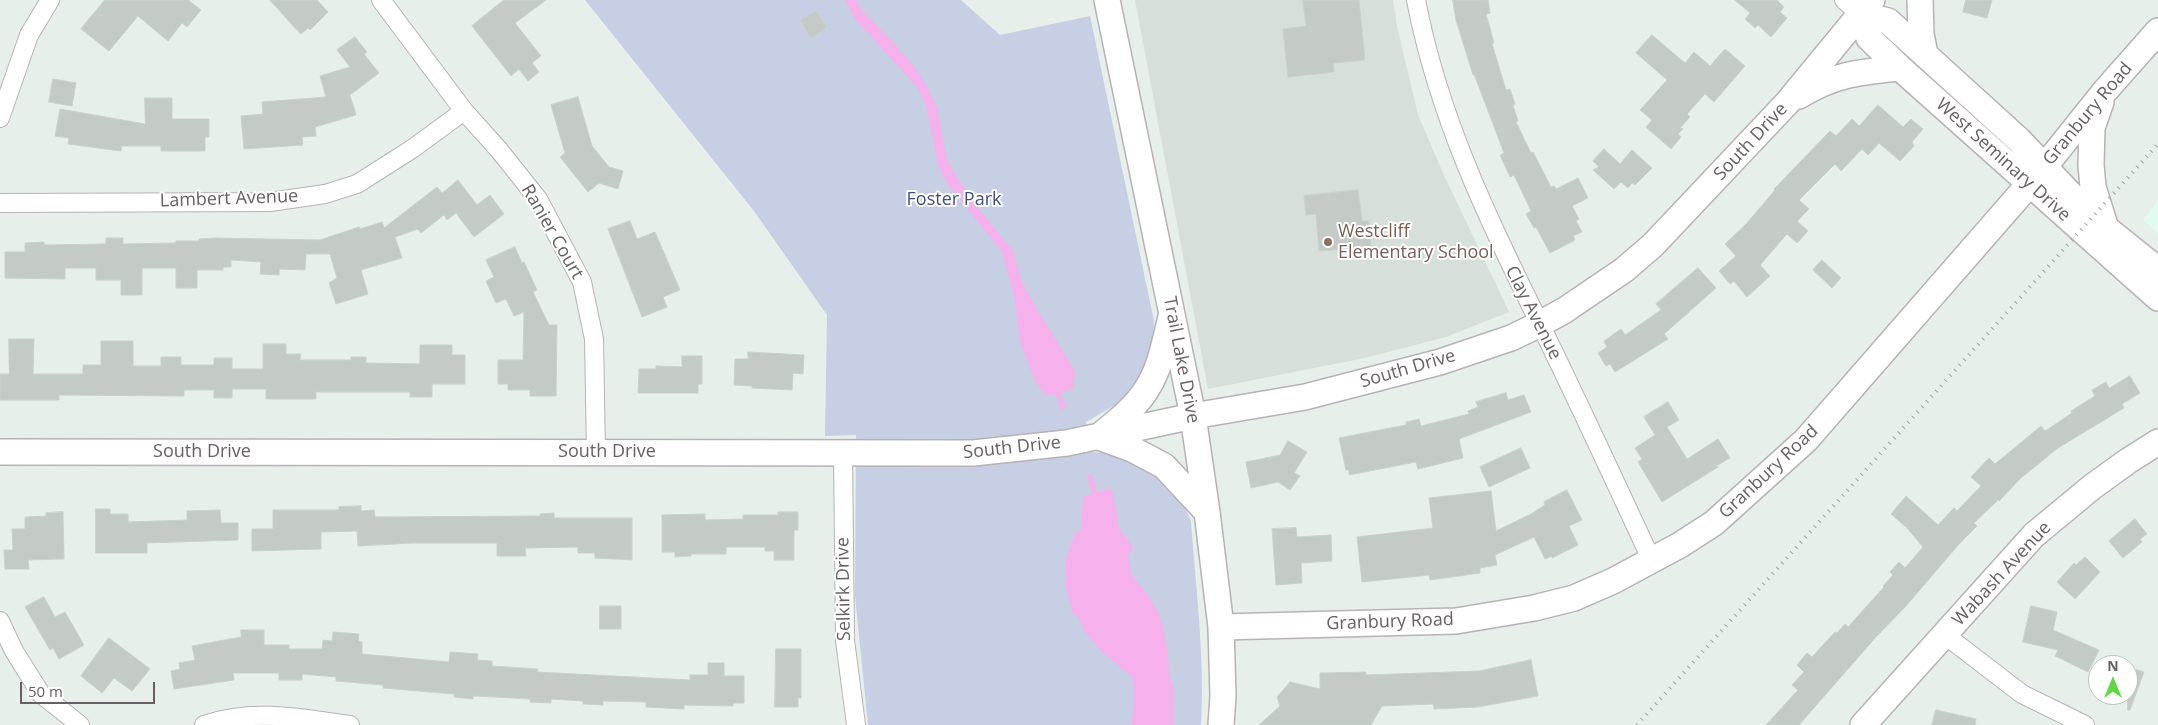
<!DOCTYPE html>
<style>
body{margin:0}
#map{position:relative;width:2158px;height:725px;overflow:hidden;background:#e7efeb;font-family:"Open Sans",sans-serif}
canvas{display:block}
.north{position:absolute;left:2088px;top:655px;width:50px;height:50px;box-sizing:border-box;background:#fff;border:1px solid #c2bfc1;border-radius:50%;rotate:0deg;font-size:14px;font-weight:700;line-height:20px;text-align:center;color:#665f64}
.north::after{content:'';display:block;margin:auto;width:18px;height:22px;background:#62d745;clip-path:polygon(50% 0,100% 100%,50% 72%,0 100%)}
.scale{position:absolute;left:20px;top:682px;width:135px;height:22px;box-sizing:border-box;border:2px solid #665f64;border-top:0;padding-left:6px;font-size:15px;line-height:18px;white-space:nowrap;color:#665f64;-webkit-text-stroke:4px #fff;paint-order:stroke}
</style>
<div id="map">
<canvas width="2158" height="725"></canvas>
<div class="north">N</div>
<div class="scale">50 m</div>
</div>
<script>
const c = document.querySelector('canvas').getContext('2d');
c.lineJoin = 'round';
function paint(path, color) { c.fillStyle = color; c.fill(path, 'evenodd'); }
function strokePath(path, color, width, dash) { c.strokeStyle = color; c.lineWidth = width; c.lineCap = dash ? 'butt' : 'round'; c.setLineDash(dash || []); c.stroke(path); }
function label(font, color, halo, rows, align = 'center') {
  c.font = font + ' "Open Sans",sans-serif'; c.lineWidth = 4; c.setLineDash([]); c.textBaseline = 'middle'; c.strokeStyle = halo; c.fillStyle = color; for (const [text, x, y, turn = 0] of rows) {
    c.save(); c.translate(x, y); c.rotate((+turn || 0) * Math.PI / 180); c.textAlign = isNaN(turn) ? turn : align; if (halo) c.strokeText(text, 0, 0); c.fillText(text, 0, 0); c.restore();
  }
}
paint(new Path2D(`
 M2158 200V233L2143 220Z`), '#e1fbed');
paint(new Path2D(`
 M1135 0H1393L1397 26 1418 115 1443 173 1509 312 1446 337 1365 358 1208 389Z`), '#d6dfda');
paint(new Path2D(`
 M585 0H961L1000 35 1090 16 1154 321 1152 348 1143 374 1122 401 1086 422 1093 452C1101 453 1109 453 1117 455 1146 461 1183 493 1191 522 1196 590 1205 657 1201 725H868L855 596 856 435 825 436 827 315 754 211Z`), '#c7cfe4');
paint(new Path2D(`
 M845 0H856L862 10 898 48 916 69 926 85 937 108 947 160 957 178 979 209 1013 251 1021 280 1034 304 1075 371 1073 389 1047 396 1036 383 1020 342 1015 300 1002 252 947 183 939 168 926 105 917 87 855 19Z
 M1112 489 1119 528 1132 546V550L1128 553 1131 574 1150 598 1161 618 1168 654 1169 675 1174 689 1173 725H1132L1134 691 1132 677 1101 651 1085 632 1078 617 1073 614 1065 583 1066 559 1075 534 1081 529 1083 497 1103 490Z`), '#f6b0eb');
strokePath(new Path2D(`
 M1056 388 1063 407
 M1090 477 1096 498`), '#f6b0eb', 5.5);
const building = new Path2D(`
 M105 0H188L201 10 187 27 182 23 168 41 138 16 109 51 81 29Z
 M270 0H317L328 12 310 30 308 28 301 34Z
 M504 0H546L515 23 541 56 532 63 539 72 528 81 519 69 511 76 472 26Z
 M1303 0H1359L1365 60 1333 63 1334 72 1288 77 1283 29 1306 26Z
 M1453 0H1488L1490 13 1486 14 1494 43 1492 44 1506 90 1510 89 1515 104 1513 105 1518 121 1516 122 1531 153 1533 152 1551 187 1554 186 1556 189 1578 178 1588 198 1572 206 1579 219 1576 221 1582 232 1573 236 1575 240 1550 253 1536 227 1534 228 1526 214 1531 211 1514 175 1510 177 1500 155 1504 153 1474 74 1473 75 1456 20Z
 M1735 0H1777L1784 7 1780 12 1787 18 1771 37 1758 25 1755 28 1745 19 1750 13Z
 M1966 0H1992L1987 18 1963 12Z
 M816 11 827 27 811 38 800 21Z
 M1652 35 1685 63 1694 52 1710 66 1725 49 1745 66 1714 102 1705 94 1687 114 1690 117 1680 128 1683 129 1678 134 1681 137 1671 149 1646 127 1652 120 1640 110 1667 80 1636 53Z
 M355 37 367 52 364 54 379 73 350 95 356 115 315 127 316 136 302 137 303 145 244 149 241 116 263 114 262 102 326 97 320 76 350 67 337 50Z
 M53 79 76 83 72 106 49 102Z
 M578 97 592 146 609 167 623 171 618 189 599 183 588 192 560 157 565 153 551 105Z
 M145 98H172V119H209V137H205V151H161V146H122L121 151 68 144 69 138 55 136 60 109 145 124Z
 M1878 105 1903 127 1911 119 1923 129 1912 142 1914 146 1900 161 1879 143 1868 155 1862 149 1841 171 1835 164 1799 200 1809 209 1797 221 1808 231 1797 243 1787 234 1760 265 1770 276 1747 297 1734 281 1730 284 1719 271 1736 256 1725 244 1747 223 1775 190 1774 189 1830 131 1836 136 1852 119 1859 126Z
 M1604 149 1620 164 1632 150 1652 168 1635 185 1632 183 1628 188 1621 182 1614 189 1593 170 1599 167 1593 161Z
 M458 180 477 205 490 195 504 214 474 237 456 213 447 220 444 215 421 233 418 229 395 237 402 258 361 270 368 294 336 304 329 283 337 278 330 254H306L305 270 279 269V275L260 274 261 262 231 260V267H223V270H197V288H176V268H142V295H121V280H96V268H65V279L5 278V252H25V243L44 242V245L106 244V238H123V244L176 243V241H199V239L216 238 320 240 359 227 360 229 382 222 384 228 437 187 442 193Z
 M1358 190 1362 221H1369L1371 247 1319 251 1316 214 1306 215 1304 196Z
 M630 221 637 239 655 232 680 290 663 297 667 307 642 317 608 229Z
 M515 247 522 263 524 262 537 290 533 292 549 325H557L556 396H530V390H508V384H498V360H523L524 312 514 316 506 299 496 303 486 281 494 277 486 260Z
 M1822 260 1841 278 1832 288 1813 270Z
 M1698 268 1716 288 1664 334 1668 339 1615 372 1610 364 1606 366 1598 353 1607 347 1604 341 1621 329 1625 335 1661 310 1656 304Z
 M9 339H34L33 374H83V365H101V341H133V366H161V357H181V365H214V358H232V369H263V344H286V354H301L300 360H351V357H366V363L420 364V345H452V355H465V384H432V397H410V392H316V399H266V389H232V398H214V390H184V396L59 395V400H0V374H9Z
 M748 352 804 355 803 374 793 373 792 390 752 388V386L734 385 735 359H748Z
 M682 356H702V384H698V393H638L639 369H656V366L682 367Z
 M2130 376 2140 393 2122 404 2124 408 2058 448 2021 478 1999 501 1998 500 1974 523 1977 526 1960 543 1906 606 1876 637 1799 725H1766L1798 690 1792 685 1804 672 1797 665 1807 653 1812 657 1835 632 1837 633 1845 624 1848 627 1884 587 1883 586 1893 575 1890 572 1899 562 1905 568 1923 547 1907 528 1891 514 1906 496 1938 525 1954 508 1957 511 1981 486 1971 477 1989 458 1995 464 2041 426 2045 431 2072 413 2071 411 2095 396 2092 390 2106 382 2109 388Z
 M1506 393 1508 400 1524 395 1531 412 1459 439 1463 458 1418 469 1416 462 1349 475V470H1346L1339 438 1406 425V422L1419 419 1421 426 1469 414 1468 411 1478 407 1476 402Z
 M1668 402 1679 420 1667 427 1687 459 1718 439 1730 458 1716 466 1718 467 1662 502 1638 462 1642 459 1635 448 1655 435 1644 417Z
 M1288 441 1307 452 1294 473 1300 476 1290 490 1278 482 1251 488 1246 462 1280 455Z
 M1521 448 1530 468 1489 487 1480 467Z
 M1567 490 1582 520 1569 526 1578 545 1552 558V556L1545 559 1534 537 1495 555 1497 565 1480 568V573L1430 580 1429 575 1362 582 1357 537 1433 528 1429 498 1491 491 1496 531 1531 514 1545 505 1544 502Z
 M361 506V511L374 510 375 517 540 516V514L554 513V518H632V560L595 558V553H578V547L525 548 526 556H497V543H411L358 546 357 531 321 532V549L252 551V529H273V510H339V507Z
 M96 509H110V514H128V522L187 520V511L220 510 221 523H238V540L147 543V553H96Z
 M63 512 64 559 28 560 29 569H5L4 550H13L12 529H25V517L46 516V513Z
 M778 512H798V530H794V560H774V551H765V547H726V554H691V556L675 557V552H662V515L705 514V520L743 519V515H778Z
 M2135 519 2147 534 2140 539 2142 542 2123 558 2109 541Z
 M1296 528 1297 537 1331 535 1332 561 1301 563 1302 583 1276 585 1272 529Z
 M2085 557 2100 572 2075 599 2057 582 2074 563 2076 565Z
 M44 597 55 617 65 612 84 645 59 659 53 648 50 650 25 607Z
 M600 606H621V629H600Z
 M2031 606 2057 612 2053 630 2099 650 2088 672 2055 656 2058 650 2023 642Z
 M241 630H264V645H289V649H322L323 640 332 641 333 632 359 634 358 641 362 642V654L449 662 450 652 478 654 477 660 492 661V666L538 669 537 672 690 680V675H708V663H724V676H744V703H733V706L684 705V709L646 707V702L603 701V705L583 704V701L551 699V703L530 702V699L495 697 473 696V699L454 697V694L383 688V685L336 681V677L302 674V680H279V673H233L234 680 174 689 171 671 180 669 179 663 195 660 192 646 241 637Z
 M109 638 150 669 132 691 114 678 102 693 81 676Z
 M776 649H801V698H798V707H775Z
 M1531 660 1538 696 1478 707 1434 709 1433 704 1382 706 1371 725H1259L1280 706 1277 697 1290 682 1320 689V673L1366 672V675L1479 671Z
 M2128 667 2144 672 2130 710H2128Z
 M1936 710 1976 719 1975 725H1932Z`);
paint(building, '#c4cbc6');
strokePath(building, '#c6d3cb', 1);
const street = new Path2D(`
 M381 0 464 111 499 150 538 199 582 282 594 339 596 452
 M1416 0C1438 115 1488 220 1540 324 1579 403 1615 482 1652 561
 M1844 0 1860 14
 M0 118 29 35 50 0
 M0 203 270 202 325 194 357 184 412 149 464 111
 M843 452 845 640 856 725
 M0 621 14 651 41 694 80 725
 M1945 635 2022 694 2085 725
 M204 725C252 708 301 718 350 725`);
const secondary = new Path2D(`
 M1107 0 1193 416 1207 512 1221 627 1223 696 1221 725
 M1920 0 1921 34 1925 54
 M1860 14 1869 38 1900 68 2158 298
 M1860 14 1888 21 2019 140 2092 217 2158 270
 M1799 96C1834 74 1860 72 1900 68
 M2101 102 2092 128 2091 165 2093 187 2106 229
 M1102 434C1119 420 1137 406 1148 387 1161 366 1165 340 1171 317
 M1099 437 1132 449 1164 466 1207 512
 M0 452 973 453 1067 443 1193 416 1305 397 1440 362 1511 338 1540 324 1565 310 1624 270 1653 245 1788 102 1872 0
 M1221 627 1456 621 1534 608 1574 598 1613 581 1680 545 1714 523 1806 440 2045 166 2105 91 2158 31
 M1863 725 2034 535 2092 487 2128 461 2158 442`);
strokePath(street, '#b8b2b6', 20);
strokePath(secondary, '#b8b1b6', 28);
strokePath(street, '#fff', 18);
strokePath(secondary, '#fff', 25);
strokePath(new Path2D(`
 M1637 725 2158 144`), '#a3a0a2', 4, [1, 6]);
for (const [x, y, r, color] of [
 [1328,242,5,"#8d6e63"]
]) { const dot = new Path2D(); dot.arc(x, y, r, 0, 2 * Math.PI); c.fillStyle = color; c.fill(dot); strokePath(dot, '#fff', 2); }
label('18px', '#665f64', '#fff', [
 ["Granbury Road",2088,114,-50],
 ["South Drive",1751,142,-47],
 ["West Seminary Drive",2003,160,42],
 ["Lambert Avenue",229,199,-2],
 ["Ranier Court",552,232,60],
 ["Clay Avenue",1533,313,63],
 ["Trail Lake Drive",1181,360,79],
 ["South Drive",1408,369,-16],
 ["South Drive",1012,448,-6],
 ["South Drive",202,452],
 ["South Drive",607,452],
 ["Granbury Road",1769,472,-43],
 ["Wabash Avenue",2002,574,-47],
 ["Selkirk Drive",844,589,-91],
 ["Granbury Road",1390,622,-2]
]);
label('18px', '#404f83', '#fff', [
 ["Foster Park",954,200]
]);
label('18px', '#785e54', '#fff', [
 ["Westcliff",1338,232],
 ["Elementary School",1338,253]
], 'left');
</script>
